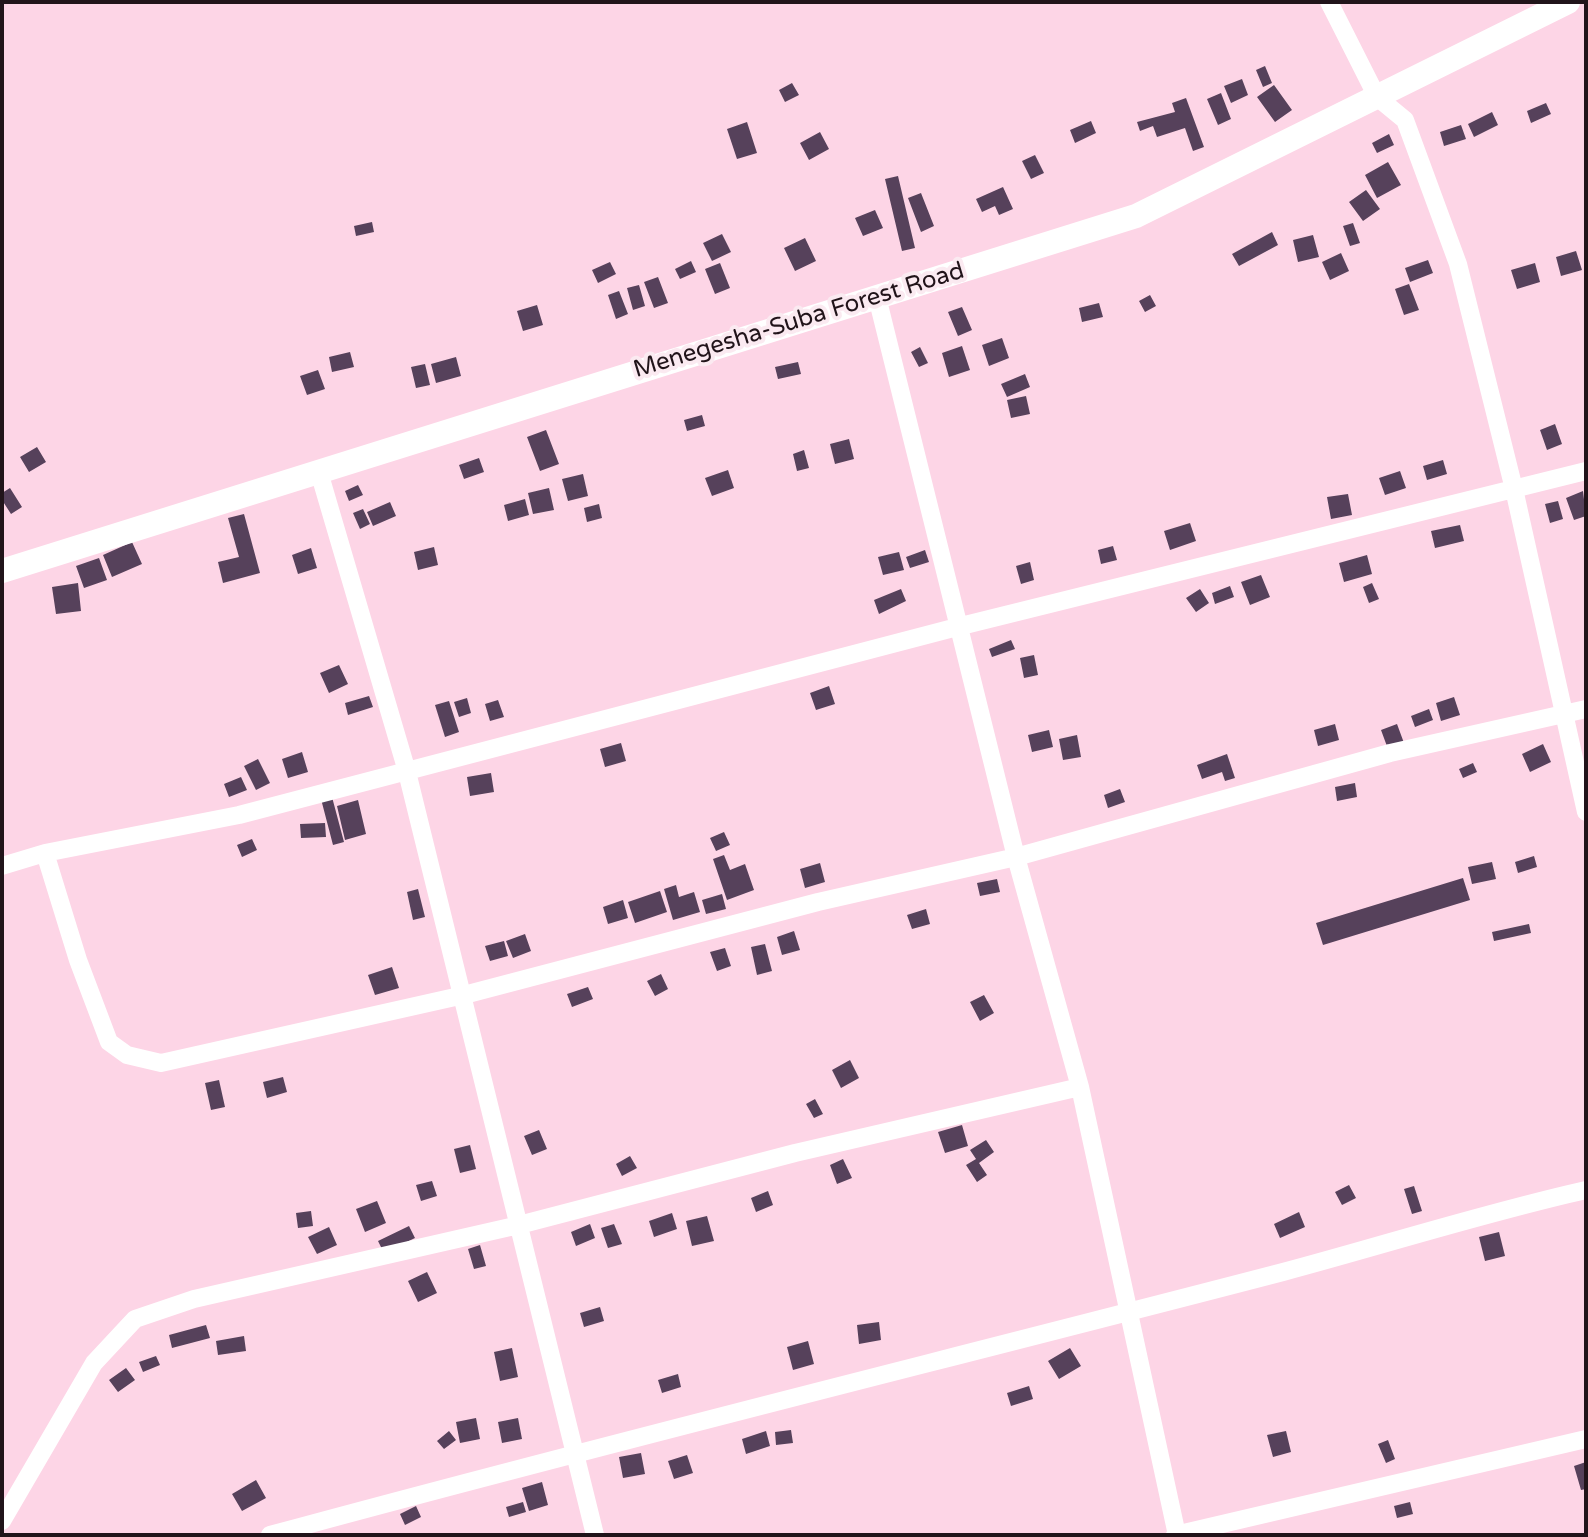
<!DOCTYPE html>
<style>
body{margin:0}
#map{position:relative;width:1588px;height:1537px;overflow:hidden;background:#fdd5e6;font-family:"Varela Round",sans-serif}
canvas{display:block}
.frame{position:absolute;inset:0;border:4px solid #21141a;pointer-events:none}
</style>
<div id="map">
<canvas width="1588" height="1537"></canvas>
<div class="frame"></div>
</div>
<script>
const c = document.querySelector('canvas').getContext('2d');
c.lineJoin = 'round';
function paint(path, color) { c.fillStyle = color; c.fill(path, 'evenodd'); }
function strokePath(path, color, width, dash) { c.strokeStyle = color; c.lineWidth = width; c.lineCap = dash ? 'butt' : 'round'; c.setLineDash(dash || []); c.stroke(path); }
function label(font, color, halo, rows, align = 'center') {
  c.font = font + ' "Varela Round",sans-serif'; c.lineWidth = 8; c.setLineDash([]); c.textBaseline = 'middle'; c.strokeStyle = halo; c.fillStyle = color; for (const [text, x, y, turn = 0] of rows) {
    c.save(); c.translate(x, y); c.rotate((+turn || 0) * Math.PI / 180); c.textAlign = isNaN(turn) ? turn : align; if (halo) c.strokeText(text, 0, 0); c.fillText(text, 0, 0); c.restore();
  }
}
paint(new Path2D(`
 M1265 66 1272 83 1263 87 1256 70Z
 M1242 79 1248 95 1231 103 1224 86Z
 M792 83 799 95 785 102 779 90Z
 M1274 85 1292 110 1275 122 1257 97Z
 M1221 93 1231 119 1218 125 1207 99Z
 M1186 98 1204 147 1193 151 1185 128 1157 137 1153 126 1140 131 1137 122 1175 112 1172 103Z
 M1546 103 1551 114 1531 123 1527 111Z
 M1492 112 1498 125 1474 137 1468 124Z
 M1091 121 1096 133 1075 143 1070 130Z
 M747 122 757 153 737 159 727 129Z
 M1461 125 1466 139 1444 146 1440 132Z
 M820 132 829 149 809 160 800 143Z
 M1389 134 1394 145 1377 153 1372 143Z
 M1035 155 1044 173 1031 179 1022 161Z
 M1388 162 1401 185 1377 198 1365 175Z
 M898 176 915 248 902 251 885 179Z
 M1003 187 1013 209 999 215 995 206 982 212 976 199Z
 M1366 190 1380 209 1363 221 1349 202Z
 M921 193 934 226 921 232 908 198Z
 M875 210 883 228 863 236 855 218Z
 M372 222 374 232 356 236 354 226Z
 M1353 223 1360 243 1350 246 1343 226Z
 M1272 232 1278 245 1239 266 1232 254Z
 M722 234 731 252 712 261 703 243Z
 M1313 235 1319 257 1298 262 1293 240Z
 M805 238 816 261 795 271 784 248Z
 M1576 251 1582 270 1561 276 1556 257Z
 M1341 253 1349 271 1330 280 1322 262Z
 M1428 260 1433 273 1410 282 1405 268Z
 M691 261 696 272 680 279 675 269Z
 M610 262 616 274 598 283 592 270Z
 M720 263 730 288 715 294 705 269Z
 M1535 263 1540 282 1517 289 1511 270Z
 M658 277 668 303 654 308 644 282Z
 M1409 284 1419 310 1404 315 1395 289Z
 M639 285 645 306 633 310 627 288Z
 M619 291 628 314 616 319 608 295Z
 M1150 295 1156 306 1145 312 1139 301Z
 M1099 303 1103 317 1082 322 1079 308Z
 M537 305 543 325 523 331 517 311Z
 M962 307 972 330 958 336 948 312Z
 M1002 338 1009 358 989 366 982 345Z
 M962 346 970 370 949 377 942 353Z
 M920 347 928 363 919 367 911 352Z
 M350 352 354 367 332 372 329 357Z
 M456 357 461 376 436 383 431 364Z
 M798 362 801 374 778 379 775 367Z
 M425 364 430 385 416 388 411 367Z
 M318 370 325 389 307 395 300 376Z
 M1025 374 1030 387 1007 397 1001 384Z
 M1026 396 1030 414 1011 418 1007 400Z
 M702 415 705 426 687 431 684 420Z
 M1555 424 1562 444 1547 450 1540 430Z
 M546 430 559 464 540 471 527 437Z
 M849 439 854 459 835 464 830 444Z
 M37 447 46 462 29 472 20 457Z
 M804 450 809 468 797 471 793 454Z
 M479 458 484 472 464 479 459 465Z
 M1443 460 1447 474 1427 480 1423 466Z
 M728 470 734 488 712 496 705 478Z
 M1400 471 1406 488 1385 495 1379 478Z
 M583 474 588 496 568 501 562 479Z
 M358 485 363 495 349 501 345 491Z
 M10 488 22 507 11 514 2 500V493Z
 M549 488 554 510 533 514 528 493Z
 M1583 491 1586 516 1574 520 1566 498Z
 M1348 494 1352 515 1331 519 1327 497Z
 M525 499 529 515 508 521 504 505Z
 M1558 501 1563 519 1550 523 1545 504Z
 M390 502 396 516 373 526 367 512Z
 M599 504 602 518 587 522 584 508Z
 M363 509 370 524 360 529 353 513Z
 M244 514 260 573 223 583 218 562 239 557 228 518Z
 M1190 523 1196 541 1170 550 1164 531Z
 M1460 525 1464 541 1435 548 1431 531Z
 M132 542 142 564 112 577 103 555Z
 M1113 546 1117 560 1101 564 1098 550Z
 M434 547 438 565 418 570 414 552Z
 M311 548 317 568 298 574 292 555Z
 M925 550 929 562 910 568 906 557Z
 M899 552 904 570 883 575 878 557Z
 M1367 555 1372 574 1344 582 1339 563Z
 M99 558 107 580 84 588 76 566Z
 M1030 562 1034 580 1021 584 1016 566Z
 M1261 575 1270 597 1250 605 1241 582Z
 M78 583 81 611 56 614 52 587Z
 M1372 583 1379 599 1369 603 1363 587Z
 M1230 586 1234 597 1215 604 1212 593Z
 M901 589 906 601 879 614 874 600Z
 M1200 589 1209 603 1196 612 1186 598Z
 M1011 640 1015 649 992 657 989 649Z
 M1034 655 1038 675 1024 678 1020 658Z
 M339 665 348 684 329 693 320 673Z
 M829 686 835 704 816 710 810 693Z
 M369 696 373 707 348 715 345 703Z
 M1454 697 1460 715 1441 721 1436 703Z
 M467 698 471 713 459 717 454 702Z
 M498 700 504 717 490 721 485 704Z
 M449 701 459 732 445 737 435 705Z
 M1429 709 1433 720 1415 727 1411 716Z
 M1335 724 1339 740 1318 746 1314 730Z
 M1397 724 1404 743 1388 749 1381 730Z
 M1049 730 1053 747 1032 752 1028 735Z
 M1077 735 1081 757 1063 760 1059 739Z
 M621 743 626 761 605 767 600 749Z
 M1543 744 1551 762 1530 772 1522 754Z
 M302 752 308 772 288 778 282 759Z
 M1227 754 1235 778 1225 781 1222 772 1202 779 1197 765Z
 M258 759 270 783 256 790 244 766Z
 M1473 763 1477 772 1463 778 1459 769Z
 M491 773 494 792 470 796 467 777Z
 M241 777 247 790 229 797 224 784Z
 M1355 783 1357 797 1337 801 1335 787Z
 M1120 789 1125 802 1108 808 1104 795Z
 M332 797 344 842 333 845 321 799Z
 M358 800 366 834 345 840 337 806Z
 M325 823 326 837 301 838 300 824Z
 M724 832 730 845 716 851 710 838Z
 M252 839 257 850 242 857 237 845Z
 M724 855 730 870 745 864 754 890 727 900 713 859Z
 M1534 856 1537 867 1518 873 1515 862Z
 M1492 862 1496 879 1472 884 1468 867Z
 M820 863 825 882 805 888 800 869Z
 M1463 878 1470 900 1323 945 1316 923Z
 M997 879 1000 892 980 896 977 883Z
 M676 885 679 897 694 892 700 912 673 920 664 889Z
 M418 889 425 917 413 920 407 892Z
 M660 891 667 912 635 923 628 902Z
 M722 894 726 909 706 914 702 900Z
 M623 900 628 918 608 924 603 907Z
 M926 909 930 924 912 929 907 915Z
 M1529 924 1531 933 1494 941 1492 932Z
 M794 931 800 950 782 955 777 937Z
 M525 934 531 951 513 958 506 941Z
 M504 941 508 956 490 961 485 946Z
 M765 944 772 971 757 975 751 947Z
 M725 948 731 966 717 971 710 952Z
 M392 967 399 988 375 995 368 975Z
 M661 974 668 989 655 996 647 981Z
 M588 987 593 999 572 1007 567 994Z
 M984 995 994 1013 980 1021 970 1002Z
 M850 1060 859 1078 841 1088 832 1070Z
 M283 1077 287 1092 267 1098 263 1082Z
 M219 1080 225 1107 211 1110 205 1083Z
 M815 1099 823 1114 814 1118 806 1104Z
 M962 1125 968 1146 945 1153 938 1132Z
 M539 1130 547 1149 532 1155 524 1136Z
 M986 1140 994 1152 979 1163 987 1175 977 1182 966 1165 976 1159 970 1150Z
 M470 1145 476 1169 460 1173 454 1149Z
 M630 1156 637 1168 622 1176 616 1164Z
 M843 1159 852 1178 837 1184 830 1165Z
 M432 1181 437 1196 421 1201 416 1185Z
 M1349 1185 1356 1198 1342 1205 1335 1192Z
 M1414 1186 1422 1211 1412 1214 1404 1189Z
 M768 1191 773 1205 756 1212 751 1198Z
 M377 1201 386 1223 365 1232 356 1209Z
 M311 1211 313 1226 298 1228 296 1213Z
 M1299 1212 1305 1227 1280 1238 1274 1224Z
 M672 1213 677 1229 654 1237 649 1221Z
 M707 1216 714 1241 692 1246 686 1221Z
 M590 1224 595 1238 576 1246 571 1232Z
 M614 1224 622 1244 608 1248 601 1228Z
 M409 1226 415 1238 384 1253 378 1241Z
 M329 1227 337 1245 317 1254 308 1237Z
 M1499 1232 1505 1256 1485 1261 1479 1237Z
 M480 1245 486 1266 474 1269 468 1249Z
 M427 1272 437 1293 418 1302 408 1281Z
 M600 1307 604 1321 584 1327 580 1313Z
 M879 1322 881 1340 859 1344 857 1325Z
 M206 1325 210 1338 172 1348 169 1335Z
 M244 1336 246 1351 218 1355 216 1341Z
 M808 1341 814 1364 793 1370 787 1347Z
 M512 1348 518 1377 500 1381 494 1352Z
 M1070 1348 1081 1366 1059 1379 1048 1361Z
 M156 1356 160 1365 143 1372 139 1362Z
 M126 1368 135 1380 118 1392 109 1380Z
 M678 1374 681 1387 662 1393 658 1380Z
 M1029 1386 1033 1399 1011 1406 1007 1393Z
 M476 1418 480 1439 460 1443 456 1422Z
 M518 1418 522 1439 502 1443 498 1422Z
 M791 1430 793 1443 776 1445 775 1432Z
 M449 1431 456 1440 444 1449 437 1441Z
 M766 1431 770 1446 746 1454 742 1439Z
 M1286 1431 1291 1452 1273 1457 1267 1435Z
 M1388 1440 1395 1459 1386 1463 1378 1444Z
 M641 1453 645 1474 623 1478 619 1457Z
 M687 1455 693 1473 674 1479 668 1461Z
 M1586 1462V1489L1581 1490 1574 1466Z
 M256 1480 266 1498 242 1511 232 1494Z
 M542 1482 548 1505 529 1511 522 1488Z
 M523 1502 526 1512 509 1517 506 1507Z
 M1410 1502 1413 1514 1397 1518 1394 1506Z
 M416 1506 421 1517 405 1525 400 1514Z`), '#56415b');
strokePath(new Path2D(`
 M1329 2 1377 97 1405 120 1458 264 1514 489 1586 812
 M877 297 1016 857 1080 1087 1177 1535
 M319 472 406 768 595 1535
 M45 853 78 960 109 1042 127 1055 161 1063 464 995 818 902 1016 857 1390 753 1586 709
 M2 866 45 853 239 815 961 626 1586 471
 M2 1521 94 1363 135 1319 194 1299 519 1225 795 1153 1080 1087
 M270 1535C607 1443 945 1360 1283 1272 1384 1245 1484 1213 1586 1190
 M1175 1535 1586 1439`), '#fff', 18);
strokePath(new Path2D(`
 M2 571 1136 216 1568 2`), '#fff', 24);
label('24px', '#21141a', '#fbeaf1', [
 ["Menegesha-Suba Forest Road",799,321,-17]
]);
</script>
